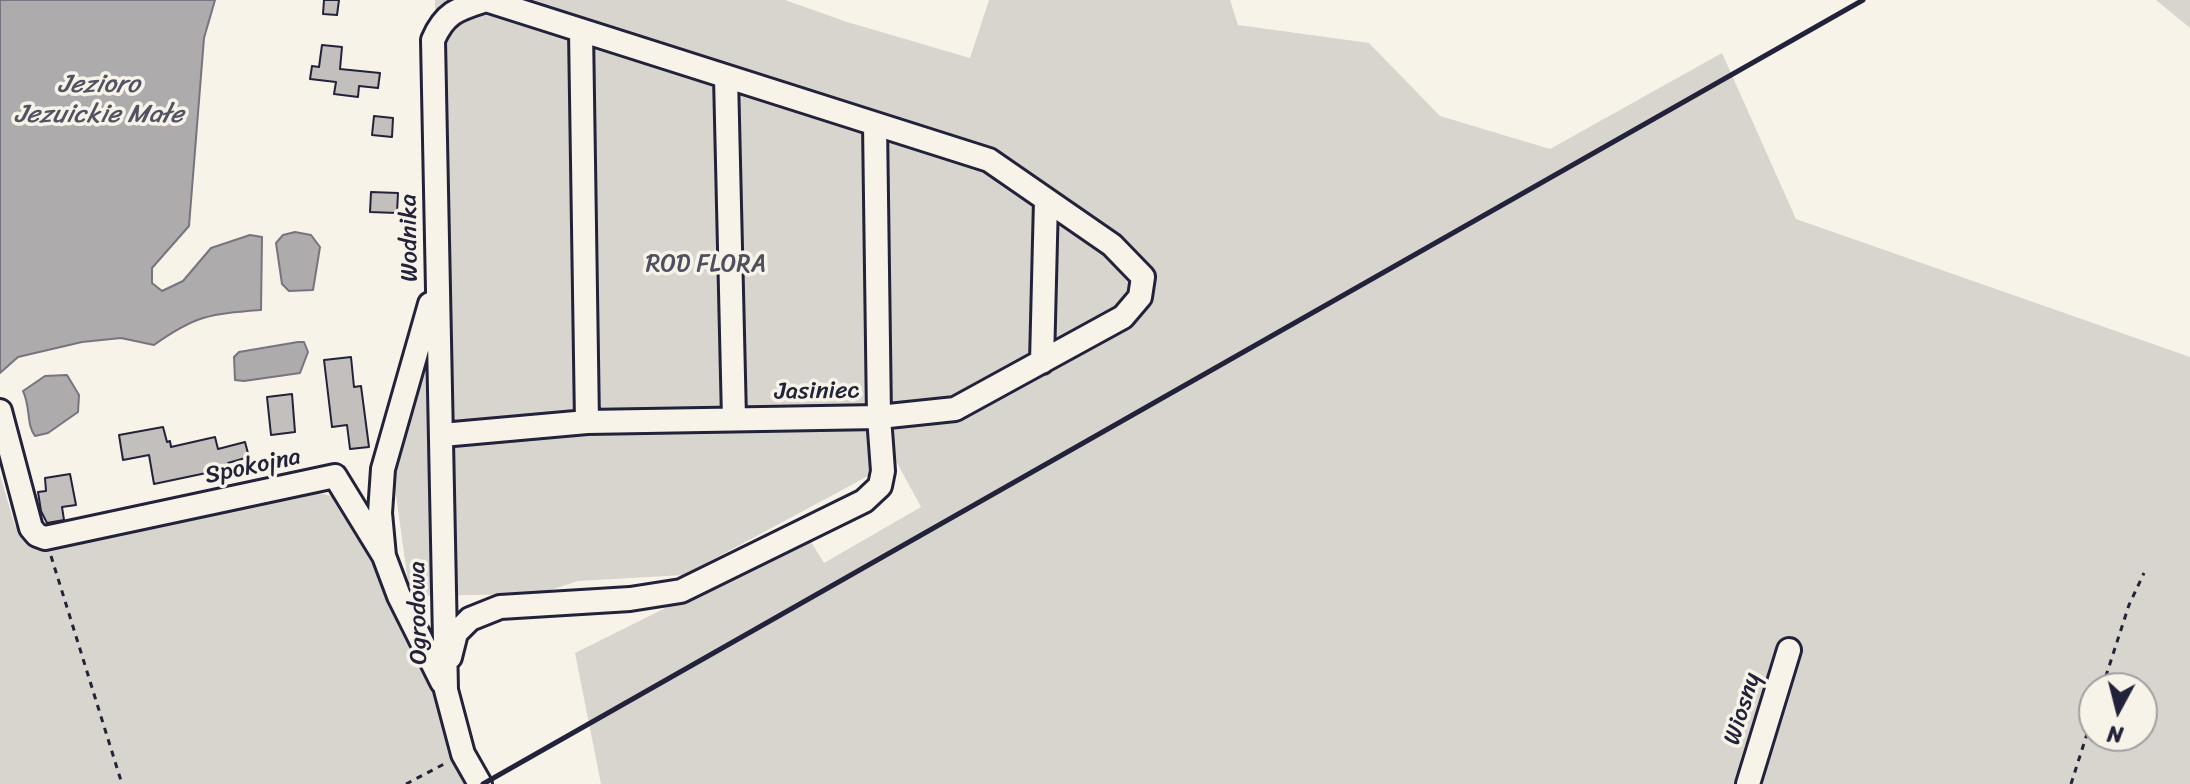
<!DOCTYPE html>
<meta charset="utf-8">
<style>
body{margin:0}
#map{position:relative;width:2190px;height:784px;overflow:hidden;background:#f7f3e8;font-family:Sriracha,sans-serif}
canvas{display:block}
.north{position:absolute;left:2078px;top:672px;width:80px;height:80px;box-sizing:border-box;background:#f7f3e8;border:2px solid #a29fa3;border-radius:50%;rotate:187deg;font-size:22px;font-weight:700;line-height:32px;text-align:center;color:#22223b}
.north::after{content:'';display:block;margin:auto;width:28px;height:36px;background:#22223b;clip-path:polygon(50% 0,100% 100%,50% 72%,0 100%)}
</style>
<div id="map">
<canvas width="2190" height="784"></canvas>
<div class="north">N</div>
</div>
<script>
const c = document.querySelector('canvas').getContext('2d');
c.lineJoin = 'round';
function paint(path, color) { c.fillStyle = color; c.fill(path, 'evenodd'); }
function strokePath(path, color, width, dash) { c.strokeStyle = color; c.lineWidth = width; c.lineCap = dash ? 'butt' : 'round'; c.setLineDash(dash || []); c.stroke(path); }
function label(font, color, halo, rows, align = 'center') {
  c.font = font + ' Sriracha,sans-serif'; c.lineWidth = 7; c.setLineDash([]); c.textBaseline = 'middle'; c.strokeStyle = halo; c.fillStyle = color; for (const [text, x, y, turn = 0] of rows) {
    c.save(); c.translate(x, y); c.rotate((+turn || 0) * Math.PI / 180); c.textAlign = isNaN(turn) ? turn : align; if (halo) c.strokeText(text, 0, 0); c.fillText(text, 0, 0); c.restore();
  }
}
paint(new Path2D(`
 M435 0H785L847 22 970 58 989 0H1230L1238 25 1369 43 1440 116 1550 149 1722 53 1796 219 2190 357V784H601L575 653 808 537 824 563 921 507 896 461 684 575 578 581 538 594 410 596 394 481 441 277ZM2094 688H2142V736H2094Z
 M2156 0H2190V28Z
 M0 475 15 526 37 540 308 490 331 496 348 513 427 670 468 782 480 784H0Z`), '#d8d5cf');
const water = new Path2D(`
 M0 0H215L204 38 189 226 152 268V283L162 291 183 281 211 248 250 235 262 237 261 310C210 314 196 315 154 345L121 338 82 342 18 357 0 373Z
 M295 232 311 235 320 247 313 290 289 291 282 284 276 243 283 235Z
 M298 342H304L308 352 300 373 244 381 235 380 234 357 239 352Z
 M67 375 79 395 78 412 48 433 35 436C26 424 31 408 23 391L45 376Z`);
paint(water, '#aeabad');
strokePath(water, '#76747f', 2);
const building = new Path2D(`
 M324 0H339L337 15 323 14Z
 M322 45 342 47 340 69 380 73 378 88 359 86 358 97 334 94 336 82 310 79 312 66 319 67Z
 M374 116 393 118 392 137 372 135Z
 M371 192 398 193 397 213 370 212Z
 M351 357 354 387 361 386 369 447 350 449 347 425 332 427 324 360Z
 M292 394 295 432 271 435 267 397Z
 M163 427 167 442 170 441 171 447 215 437 218 449 245 442 249 457 228 463 230 468 154 484 149 455 123 460 119 435Z
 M70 474 76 505 62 507 64 520 47 523 41 511 38 492 46 491 45 478Z`);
paint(building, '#c2bfbd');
strokePath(building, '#22223b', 2);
const street = new Path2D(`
 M581 31 587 422
 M726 77 734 419
 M1042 362 1046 200
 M0 411 31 528 37 535 45 538 335 476 384 556 380 513 383 469 430 304
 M442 435 587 422 879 417 955 409 1123 317 1140 297 1143 277 1112 245 989 160 486 0C458 9 445 12 433 40L446 690 463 754 480 784
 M384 556 399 596 442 682
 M450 657 456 633 470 619 500 607 630 599 681 591 864 501 880 486 883 471 879 417 875 124
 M1748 784 1789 650`);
strokePath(street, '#22223b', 28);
strokePath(new Path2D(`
 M51 556 122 784
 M2102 688 2129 605 2144 573
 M406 784 446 763
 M2071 784 2094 712`), '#22223b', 3, [6, 6]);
strokePath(street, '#f7f3e8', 22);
strokePath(new Path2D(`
 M483 784 1863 0`), '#22223b', 5);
label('24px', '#22223b', '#f7f3e8', [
 ["Wodnika",410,238,-91],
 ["Jasiniec",817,392,-1],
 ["Spokojna",253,467,-12],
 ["Ogrodowa",419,613,-91],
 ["Wiosny",1743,709,-73]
]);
label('24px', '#504f60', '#f7f3e8', [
 ["ROD FLORA",706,265]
]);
label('italic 26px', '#535263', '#f7f3e8', [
 ["Jezioro",99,85],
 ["Jezuickie Małe",99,115]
]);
</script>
